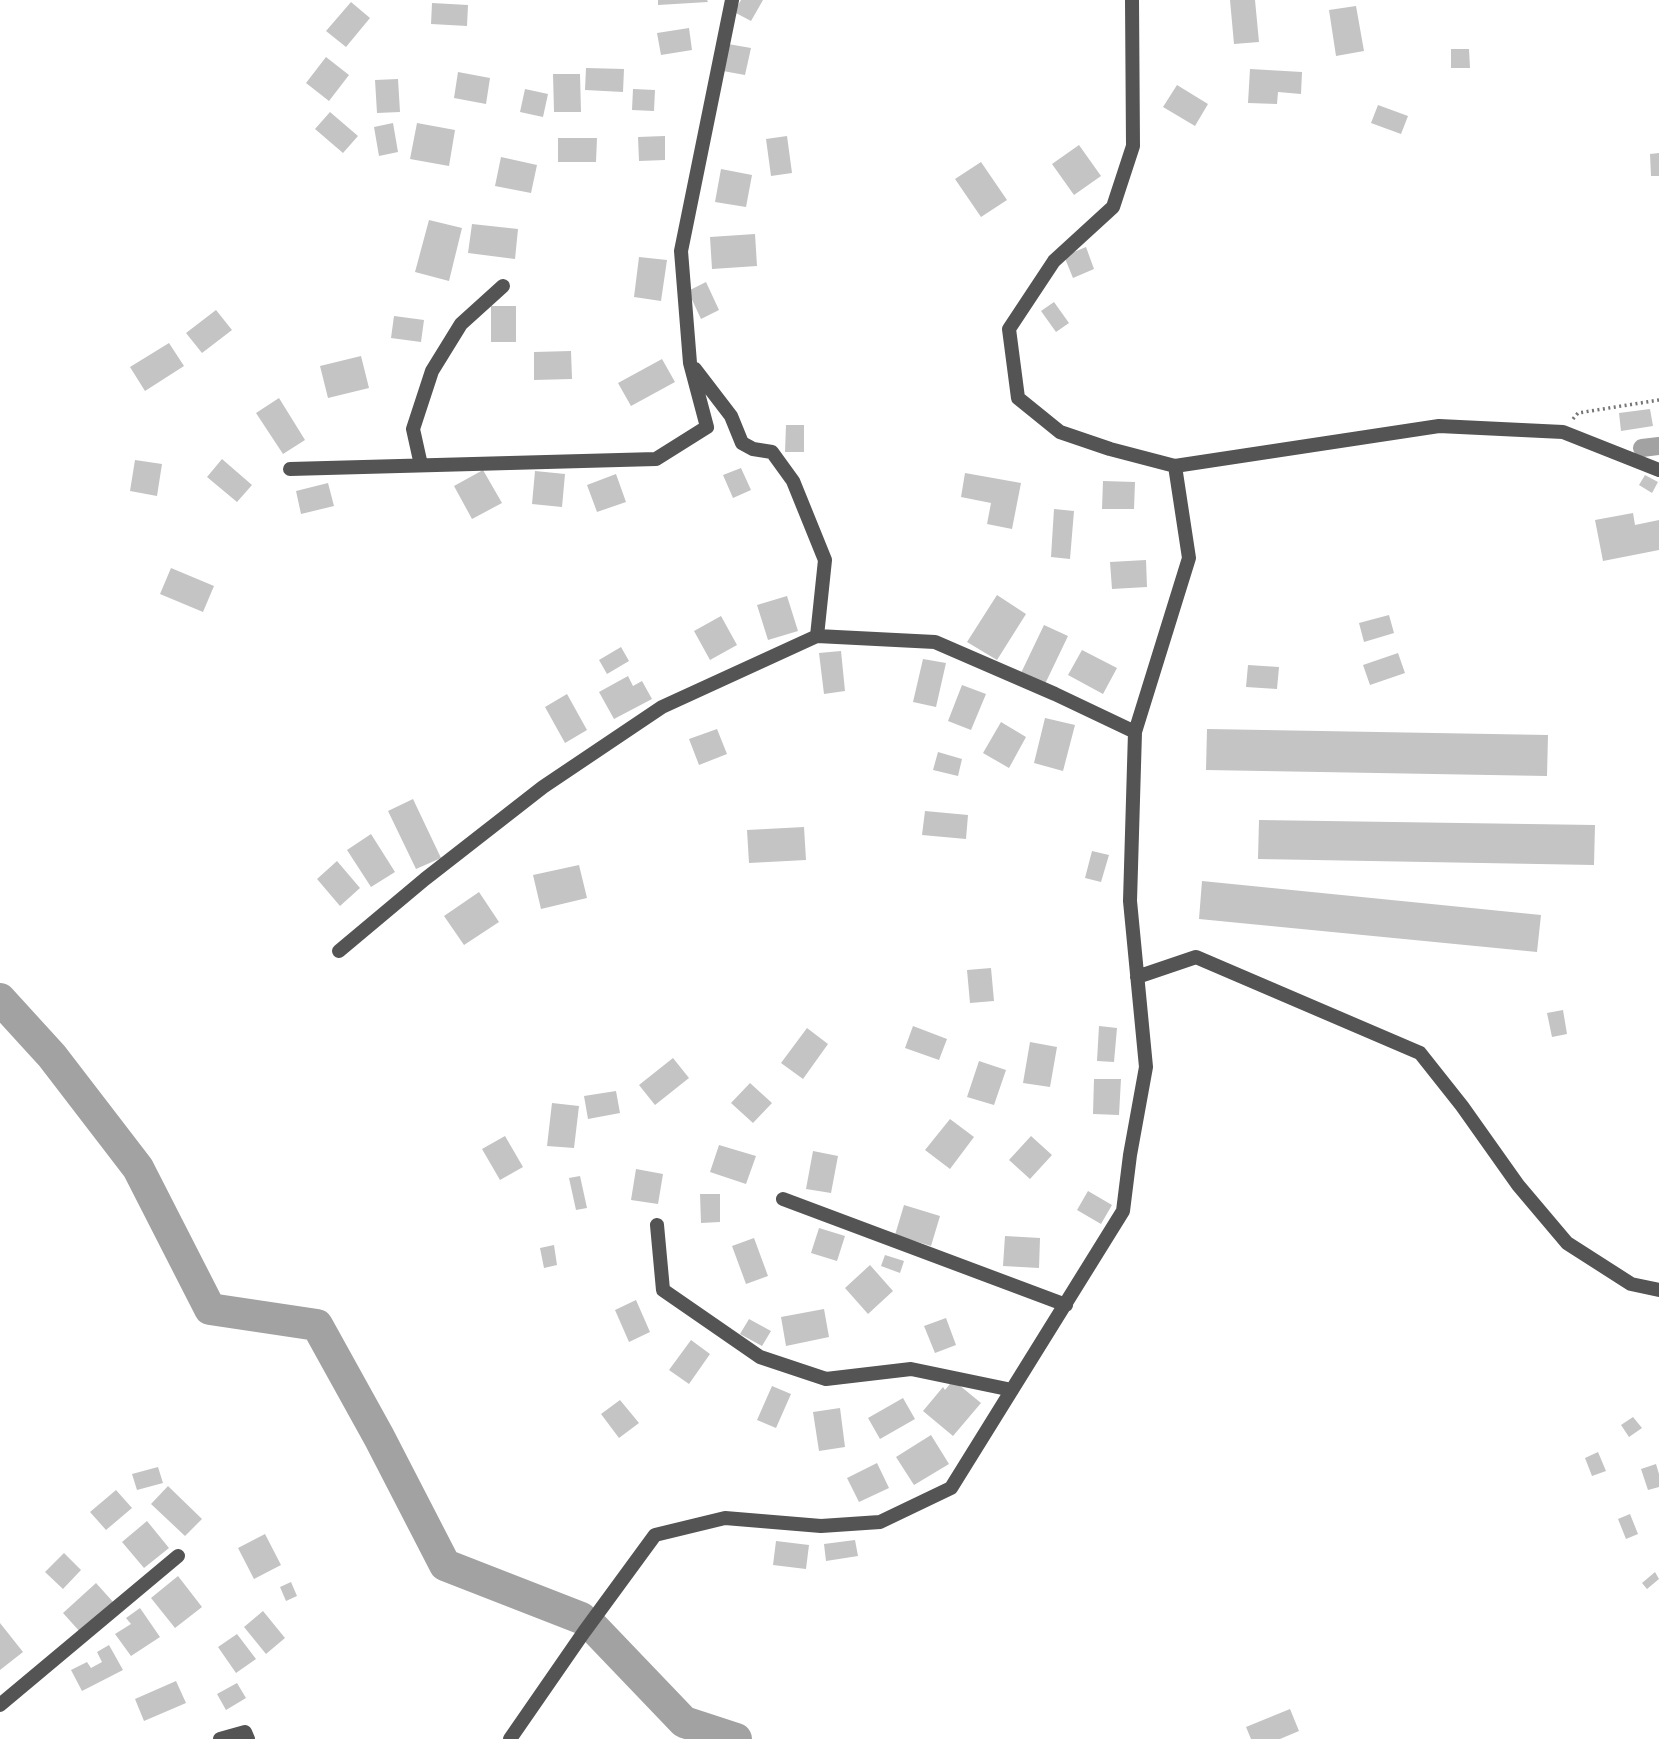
<!DOCTYPE html>
<style>
body{margin:0}
canvas{display:block;background:#fff}
</style>
<canvas width="1659" height="1739"></canvas>
<script>
const c = document.querySelector('canvas').getContext('2d');
c.lineJoin = 'round';
function strokePath(path, color, width, dash) { c.strokeStyle = color; c.lineWidth = width; c.lineCap = dash ? 'butt' : 'round'; c.setLineDash(dash || []); c.stroke(path); }
function paint(path, color) { c.fillStyle = color; c.fill(path, 'evenodd'); }
strokePath(new Path2D(`
 M1642 448 1659 446`), '#a2a2a2', 18);
strokePath(new Path2D(`
 M0 999 52 1056 138 1168 210 1309 317 1325 379 1437 445 1565 581 1618
 M594 1628 684 1722 736 1739`), '#a2a2a2', 32);
paint(new Path2D(`
 M658 0H707L708 2 658 5Z
 M741 0H763L751 21 734 12Z
 M1230 0H1255L1259 42 1234 44Z
 M351 2 370 18 346 47 326 31Z
 M432 3 468 5 467 26 431 24Z
 M1356 6 1364 51 1336 56 1329 10Z
 M689 28 692 50 661 55 657 33Z
 M728 44 751 48 745 75 723 71Z
 M1451 49H1469L1470 68H1451Z
 M326 57 349 75 329 101 306 83Z
 M586 68 624 69 623 92 585 90Z
 M1250 69 1302 72 1301 94 1278 92 1277 104 1248 103Z
 M458 72 490 78 486 104 454 98Z
 M553 74H580L581 112H554Z
 M398 79 400 112 377 113 375 80Z
 M1177 85 1208 104 1195 126 1163 107Z
 M525 89 548 94 543 117 520 112Z
 M633 89 655 90 654 111 632 110Z
 M1378 105 1408 116 1401 134 1371 123Z
 M330 112 358 136 343 153 315 129Z
 M393 123 398 152 379 156 374 127Z
 M417 123 455 130 449 166 410 159Z
 M665 136V160L639 161 638 137Z
 M787 136 792 173 771 176 766 139Z
 M558 138H597L596 162H558Z
 M1079 145 1101 176 1074 195 1052 164Z
 M1659 153V176H1651L1650 154Z
 M501 157 537 165 531 193 495 186Z
 M981 162 1007 200 981 217 955 179Z
 M721 169 752 175 746 207 715 202Z
 M429 220 462 228 449 281 415 272Z
 M472 224 518 229 515 259 468 253Z
 M755 234 757 266 712 269 710 237Z
 M1086 247 1094 269 1073 278 1064 256Z
 M639 257 667 260 661 301 634 297Z
 M706 282 719 310 701 319 688 291Z
 M1054 302 1069 323 1056 332 1041 311Z
 M491 306H516V342H491Z
 M216 310 232 330 202 353 186 333Z
 M394 316 424 320 421 342 391 338Z
 M169 343 184 366 145 391 130 367Z
 M571 351 572 379 534 380V352Z
 M361 356 369 388 328 398 320 366Z
 M662 359 675 382 631 406 618 383Z
 M279 398 305 440 283 454 256 413Z
 M1650 409 1653 426 1621 431 1619 413Z
 M786 425H804V452H785Z
 M222 459 252 485 237 502 207 477Z
 M135 460 162 464 157 496 130 491Z
 M741 468 751 490 733 498 723 475Z
 M483 470 502 503 472 519 454 486Z
 M535 471 565 474 562 507 532 504Z
 M965 473 1021 483 1012 529 987 524 991 503 961 497Z
 M616 474 626 502 597 512 587 485Z
 M1645 475 1658 482 1652 493 1639 485Z
 M1103 481 1135 482 1134 509H1102Z
 M328 483 334 506 301 514 296 491Z
 M1054 509 1074 511 1070 559 1051 557Z
 M1633 513 1635 525 1659 520V550L1603 561 1595 520Z
 M1146 560 1147 587 1112 589 1110 562Z
 M171 568 214 586 203 612 160 594Z
 M997 595 1026 614 997 660 967 642Z
 M787 596 798 631 768 640 757 605Z
 M1389 615 1394 633 1364 642 1359 623Z
 M721 616 737 645 710 660 694 631Z
 M1044 625 1068 636 1045 684 1021 673Z
 M621 647 629 661 607 674 599 660Z
 M1082 650 1117 668 1103 694 1068 675Z
 M841 651 845 691 824 694 819 653Z
 M1398 653 1405 673 1370 685 1363 665Z
 M923 659 946 663 936 707 913 702Z
 M1248 665 1279 667 1277 689 1246 687Z
 M628 676 633 686 642 681 652 699 614 719 599 692Z
 M962 685 986 694 971 730 948 721Z
 M567 694 587 730 565 743 545 707Z
 M1045 718 1075 725 1063 771 1034 763Z
 M1001 722 1026 737 1009 768 983 753Z
 M717 729 727 754 699 765 689 739Z
 M1207 729 1548 735 1547 776 1206 770Z
 M938 752 962 759 958 776 933 770Z
 M413 799 441 858 416 869 388 811Z
 M925 811 968 815 966 839 922 835Z
 M1259 820 1595 825 1594 865 1258 859Z
 M804 827 806 860 749 863 747 830Z
 M371 834 395 872 371 887 347 850Z
 M1092 851 1109 855 1101 882 1085 878Z
 M337 861 360 888 340 906 317 879Z
 M579 865 587 898 541 909 533 875Z
 M1202 881 1541 915 1537 952 1199 919Z
 M479 892 499 922 464 945 444 916Z
 M991 968 994 1001 970 1003 967 970Z
 M1563 1010 1567 1034 1552 1037 1547 1013Z
 M913 1026 947 1039 939 1060 905 1048Z
 M1099 1026 1117 1028 1114 1062 1097 1061Z
 M807 1028 828 1044 803 1079 781 1063Z
 M1030 1042 1057 1047 1050 1087 1023 1083Z
 M673 1058 689 1078 655 1105 639 1085Z
 M979 1061 1006 1070 994 1105 967 1097Z
 M1094 1079H1121L1119 1115 1093 1114Z
 M750 1083 772 1103 753 1123 731 1103Z
 M616 1091 620 1113 588 1119 584 1096Z
 M552 1103 579 1106 574 1148 547 1146Z
 M950 1119 974 1137 950 1169 925 1150Z
 M505 1136 523 1167 500 1180 482 1149Z
 M1031 1136 1052 1155 1030 1179 1009 1160Z
 M719 1145 756 1156 746 1184 710 1172Z
 M813 1151 838 1156 831 1193 806 1189Z
 M636 1169 663 1174 658 1204 631 1200Z
 M580 1176 587 1208 576 1210 569 1178Z
 M1088 1191 1112 1205 1101 1224 1077 1210Z
 M700 1194H720V1222L701 1223Z
 M904 1205 940 1216 931 1246 895 1235Z
 M819 1228 845 1236 837 1261 811 1253Z
 M1005 1236 1040 1238 1039 1268 1003 1266Z
 M754 1238 768 1276 746 1284 732 1246Z
 M554 1245 557 1265 544 1268 540 1248Z
 M885 1255 904 1261 900 1273 881 1266Z
 M870 1265 893 1291 868 1314 845 1288Z
 M636 1300 650 1332 629 1342 615 1310Z
 M824 1309 829 1337 786 1346 781 1317Z
 M946 1318 956 1345 935 1353 924 1326Z
 M749 1319 771 1331 762 1346 740 1334Z
 M691 1340 710 1354 689 1384 669 1370Z
 M953 1380 981 1403 953 1436 923 1411 943 1387 945 1390Z
 M772 1386 791 1394 776 1428 757 1420Z
 M903 1398 915 1419 880 1439 868 1418Z
 M620 1400 639 1423 619 1438 601 1414Z
 M840 1408 845 1447 819 1451 813 1412Z
 M1633 1417 1642 1428 1629 1437 1621 1425Z
 M931 1435 949 1464 914 1485 896 1457Z
 M1598 1452 1606 1471 1592 1476 1585 1458Z
 M877 1463 889 1488 859 1502 847 1478Z
 M1656 1464 1659 1474V1487L1648 1490 1641 1469Z
 M158 1467 163 1483 137 1490 132 1474Z
 M168 1486 202 1519 185 1536 151 1504Z
 M116 1490 132 1508 106 1530 90 1512Z
 M1630 1514 1638 1534 1626 1539 1618 1519Z
 M147 1521 169 1548 144 1568 122 1542Z
 M265 1534 281 1565 254 1579 238 1548Z
 M855 1540 858 1556 826 1561 824 1544Z
 M776 1541 809 1545 806 1569 773 1565Z
 M64 1553 81 1570 63 1589 45 1572Z
 M1655 1572 1659 1579 1647 1589 1642 1583Z
 M178 1576 202 1607 175 1628 151 1598Z
 M291 1582 297 1596 286 1601 280 1587Z
 M96 1583 114 1603 81 1633 63 1613Z
 M140 1608 160 1637 131 1656 115 1634 131 1624 126 1618Z
 M263 1611 285 1638 266 1654 244 1627Z
 M0 1623 23 1652 0 1670Z
 M237 1634 256 1659 236 1673 218 1647Z
 M109 1645 123 1670 82 1691 71 1670 87 1662 91 1668 102 1662 97 1652Z
 M176 1681 186 1703 144 1721 135 1699Z
 M237 1683 246 1698 226 1710 217 1694Z
 M1290 1709 1299 1731 1280 1739H1251L1246 1727Z`), '#c4c4c4');
strokePath(new Path2D(`
 M1573 419 1578 413 1659 400`), '#767676', 3.5, [2, 3.5]);
strokePath(new Path2D(`
 M1132 0 1133 146 1113 207 1054 261 1009 329 1018 398 1060 432 1110 449 1175 466 1439 426 1563 432 1659 470
 M695 369 731 416 742 443 753 449 772 452 793 481 825 560 817 636
 M421 465 413 429 432 371 461 324 503 286
 M290 469 656 459 707 427 690 363 681 251 732 0
 M339 951 425 879 543 787 662 707 817 636 935 642 1055 694 1135 732
 M1137 977 1196 957 1420 1053 1462 1106 1518 1185 1567 1243 1631 1284 1659 1290
 M783 1199 1066 1305
 M657 1225 663 1290 760 1357 826 1379 911 1369 1012 1390
 M0 1705 178 1556
 M220 1739 245 1732 248 1739
 M510 1739 584 1632 655 1535 725 1518 821 1526 880 1522 951 1488 1123 1211 1130 1155 1146 1067 1130 901 1135 732 1189 558 1175 466`), '#545454', 14);
</script>
